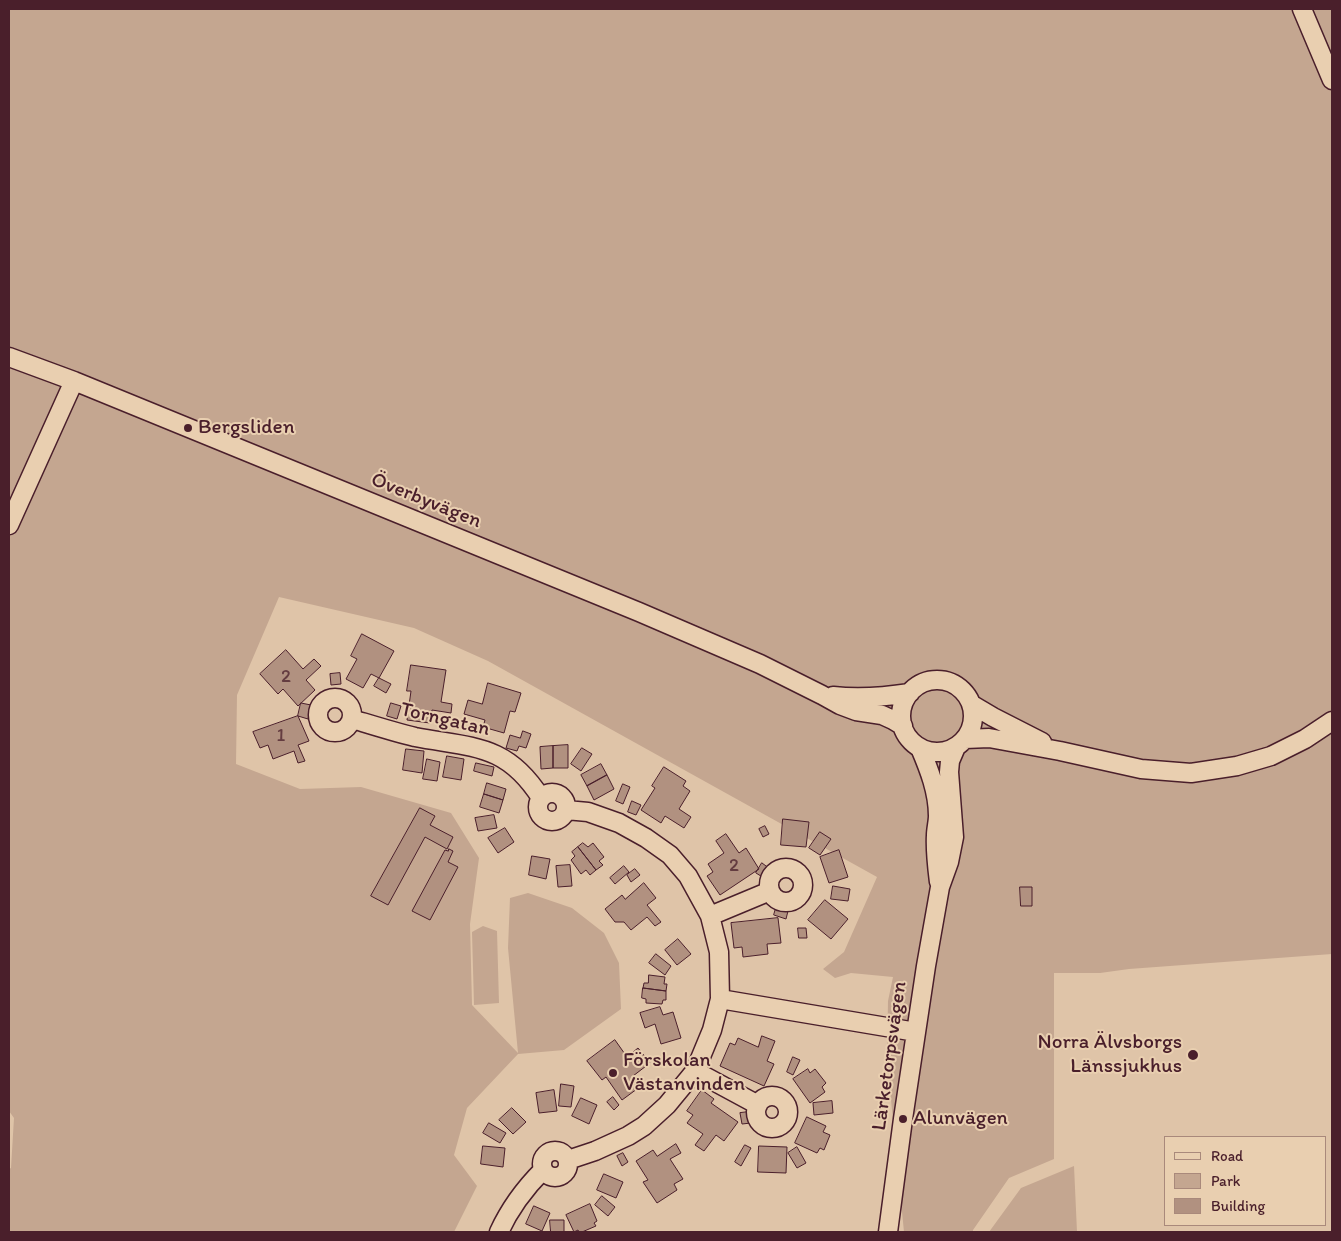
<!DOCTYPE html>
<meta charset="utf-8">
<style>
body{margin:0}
#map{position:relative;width:1341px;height:1241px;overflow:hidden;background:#dfc4a8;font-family:Itim,sans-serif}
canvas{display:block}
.frame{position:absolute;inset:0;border:10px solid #4a1f2b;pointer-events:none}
.legend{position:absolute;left:1164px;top:1136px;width:162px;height:90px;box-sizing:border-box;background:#e9cfb0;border:1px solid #a9897b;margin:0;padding:6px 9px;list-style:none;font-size:15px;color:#4a1f2b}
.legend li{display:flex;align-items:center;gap:10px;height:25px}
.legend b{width:25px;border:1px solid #a9897b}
</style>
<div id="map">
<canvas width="1341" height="1241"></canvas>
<div class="frame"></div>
<ul class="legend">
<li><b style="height:6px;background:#e9cfb0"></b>Road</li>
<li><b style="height:14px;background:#c4a690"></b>Park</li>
<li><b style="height:14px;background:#b19180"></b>Building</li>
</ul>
</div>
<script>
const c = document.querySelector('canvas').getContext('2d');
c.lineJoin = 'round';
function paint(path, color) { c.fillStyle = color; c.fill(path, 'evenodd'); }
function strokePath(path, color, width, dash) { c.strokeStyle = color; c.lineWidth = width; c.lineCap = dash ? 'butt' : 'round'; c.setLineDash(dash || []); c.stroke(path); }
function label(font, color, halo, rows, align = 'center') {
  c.font = font + ' Itim,sans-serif'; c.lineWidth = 4; c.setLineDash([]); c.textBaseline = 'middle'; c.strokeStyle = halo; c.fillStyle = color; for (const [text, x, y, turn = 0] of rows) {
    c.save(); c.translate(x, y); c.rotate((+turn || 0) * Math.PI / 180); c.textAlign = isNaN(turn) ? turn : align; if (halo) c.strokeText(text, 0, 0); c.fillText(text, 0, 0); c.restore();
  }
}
paint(new Path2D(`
 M9 9H1332V954L1129 969 1100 973H1054V1159L1009 1178 973 1230V1232H904L887 1059 888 1001 893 977 851 973 835 978 823 969 844 952 877 877 488 661 414 628 279 597 237 695 236 764 300 789 361 787 451 813 479 858 470 924 472 1005 518 1053 508 948 510 898 528 893 572 908 604 933 619 963 621 1009 564 1050 518 1054 467 1108 454 1155 477 1186 454 1232H9V1169L11 1168 14 1118 9 1111Z
 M483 926 497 931 499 1003 474 1005 472 932Z
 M1074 1166 1077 1232H989L1021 1188Z`), '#c4a690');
const building = new Path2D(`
 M362 634 394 651 379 678 371 674 363 688 346 679 357 659 351 656Z
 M286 650 303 669 314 659 321 666 306 680 315 690 298 706 283 689 278 694 260 674Z
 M411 665 446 670 441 702 452 704 451 713 432 710 430 723 407 720 411 691H407Z
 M340 673 341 684 331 685 330 674Z
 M379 678 391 684 386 693 374 686Z
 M488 683 521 693 515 712 510 711 504 733 483 727 485 720 464 714 468 700 482 704Z
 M301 703 311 705 308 719 298 716Z
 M391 703 401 706 397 719 387 716Z
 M298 716 309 741 298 745 305 761 298 763 294 751 273 759 268 745 260 748 253 732Z
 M523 731 531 734 526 748 519 746 517 751 506 748 510 735 520 738Z
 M568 745V768H553V746Z
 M553 746V768L541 769 540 747Z
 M582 748 592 754 581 771 571 764Z
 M406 749 424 751 422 773 403 770Z
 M447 756 464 759 461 780 443 777Z
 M427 759 440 762 437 781 423 779Z
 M476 763 494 767 492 776 474 771Z
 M601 764 607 775 587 786 581 775Z
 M664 767 686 781 683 786 690 791 679 809 691 817 684 828 665 816 661 823 641 810 655 788 652 786Z
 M607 775 614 789 594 800 587 786Z
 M487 783 506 789 503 800 484 794Z
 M623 784 630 787 623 804 616 801Z
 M484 794 503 800 499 813 480 807Z
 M632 801 641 805 636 815 628 812Z
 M420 808 435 816 430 825 453 837 447 849 425 837 388 905 371 896Z
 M494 815 497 828 478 831 475 818Z
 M783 819 809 822 806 847 781 845Z
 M765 826 769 834 763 837 759 829Z
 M505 828 514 842 498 853 488 838Z
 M820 832 831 839 820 855 809 848Z
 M726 834 739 853 746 848 759 869 720 895 707 876 713 872 708 864 724 853 716 841Z
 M583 843 588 847 593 843 604 857 599 861 603 865 596 870 578 847Z
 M578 847 596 870 590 875 586 870 581 874 571 860 575 856 572 852Z
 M449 849 453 851 448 862 458 867 430 920 412 911 445 850 448 851Z
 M839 850 848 877 829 883 820 857Z
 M532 856 550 859 546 879 529 875Z
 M762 863 770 869 764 878 756 873Z
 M570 865 572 886 558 887 556 866Z
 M624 866 629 872 615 884 610 878Z
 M635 869 640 875 631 882 627 875Z
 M644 883 656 898 647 905 661 922 655 926 647 917 631 930 624 922H615L605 909 622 895 625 899Z
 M833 886 850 889 848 901 831 899Z
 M1020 887H1032V906H1021Z
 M825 900 848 919 831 939 808 920Z
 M776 908 788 911 786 919 774 915Z
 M778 918 781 943 767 944 768 954 743 957 742 947 734 948 731 923Z
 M798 928H806L807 938H799Z
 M678 939 691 954 677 965 665 950Z
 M656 954 671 966 665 975 649 963Z
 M649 975 665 977 664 984H667L666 991 643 988 644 983H648Z
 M643 988 666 991V1000H663L662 1004 646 1003V999L642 998Z
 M660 1007 663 1015 673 1012 681 1038 661 1044 655 1024 645 1028 640 1013Z
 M762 1036 775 1041 767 1061 774 1064 764 1086 720 1066 730 1043 735 1045 738 1038 758 1047Z
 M615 1040 627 1057 638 1048 650 1063 633 1076 641 1086 622 1100 606 1077 602 1080 587 1061Z
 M793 1057 800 1060 793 1075 787 1072Z
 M808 1069 810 1073 815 1069 826 1083 822 1087 825 1092 810 1103 793 1079Z
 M561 1084 574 1086 571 1107 559 1106Z
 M554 1090 557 1111 539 1113 536 1093Z
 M702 1090 714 1099 711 1103 738 1122 724 1141 716 1135 704 1151 695 1145 703 1134 687 1123 693 1115 687 1111Z
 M613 1097 619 1105 614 1110 607 1102Z
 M581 1098 597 1105 589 1124 572 1116Z
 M832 1101 833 1113 814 1115 813 1103Z
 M512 1108 526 1122 513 1134 499 1120Z
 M749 1112 751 1123 742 1124 740 1113Z
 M807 1117 826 1126 823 1132 830 1135 824 1150 820 1148 817 1153 795 1143Z
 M489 1123 506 1133 500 1143 483 1133Z
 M676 1144 681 1153 670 1159 683 1179 674 1184 677 1190 657 1203 643 1182 648 1180 636 1161 653 1150 657 1156Z
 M745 1145 751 1148 741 1166 735 1162Z
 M483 1146 505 1148 503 1167 481 1164Z
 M759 1146 787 1147 786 1173 758 1172Z
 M797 1147 806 1163 797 1168 788 1153Z
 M623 1153 628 1162 622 1166 617 1156Z
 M604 1174 623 1182 616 1198 597 1190Z
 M602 1196 615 1207 608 1216 595 1205Z
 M590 1204 597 1221 594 1223 596 1226 582 1232H579L578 1230 574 1232 566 1215Z
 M534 1206 550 1213 542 1231 526 1224Z
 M550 1220H564V1232H551Z`);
paint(building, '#b19180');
strokePath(building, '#4a1f2b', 1);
const minor = new Path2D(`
 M1302 9 1332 80
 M9 357 74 381 639 612 760 664 822 695 840 705 856 711 882 715 893 720 903 726
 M9 525 74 381
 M901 716a36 36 0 1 1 72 0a36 36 0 1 1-72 0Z
 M833 696C859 699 884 697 910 693
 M318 715a17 17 0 1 1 34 0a17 17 0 1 1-34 0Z
 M971 704 993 717 1042 742
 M352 719C372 725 394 732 415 737 472 748 506 743 541 798
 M965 739 989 738 1060 751 1141 769 1191 773 1237 766 1271 756 1305 739 1332 721
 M920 748C929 769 938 792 938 816 938 822 936 829 936 835 935 851 937 866 939 882
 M538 807a14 14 0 1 1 28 0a14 14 0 1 1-28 0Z
 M566 810 588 812 619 823 646 838 670 855 688 876 710 916 719 952 720 999 712 1030 695 1071 667 1105 644 1126 628 1136 595 1151 568 1160
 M769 885a17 17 0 1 1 34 0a17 17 0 1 1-34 0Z
 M710 916 770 891
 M720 999 916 1032
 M695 1071 758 1105
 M756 1112a16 16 0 1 1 32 0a16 16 0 1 1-32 0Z
 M542 1164a13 13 0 1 1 26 0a13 13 0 1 1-26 0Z
 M499 1232C510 1208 525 1188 543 1170
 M888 1232 903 1119 926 966 940 887 949 862 954 837 949 772 950 761 956 747`);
strokePath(minor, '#4a1f2b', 21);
strokePath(minor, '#e9cfb0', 18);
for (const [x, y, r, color] of [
 [188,428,5,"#4a1f2b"],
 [1193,1055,6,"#4a1f2b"],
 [613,1073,5,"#4a1f2b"],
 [903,1119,5,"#4a1f2b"]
]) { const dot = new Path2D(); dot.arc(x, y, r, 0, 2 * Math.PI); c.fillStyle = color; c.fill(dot); strokePath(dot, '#e9cfb0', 2); }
label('19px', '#643c40', null, [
 ["2",286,677],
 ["1",281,736],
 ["2",734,866]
]);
label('21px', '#4a1f2b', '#e9cfb0', [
 ["Bergsliden",198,428],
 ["Norra Älvsborgs",1182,1043,"right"],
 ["Länssjukhus",1182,1067,"right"],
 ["Förskolan",623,1061],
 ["Västanvinden",623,1085],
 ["Alunvägen",913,1119]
], 'left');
label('21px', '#4a1f2b', '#e9cfb0', [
 ["Överbyvägen",426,501,22],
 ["Torngatan",445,720,13],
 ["Lärketorpsvägen",890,1056,-82]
]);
</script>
